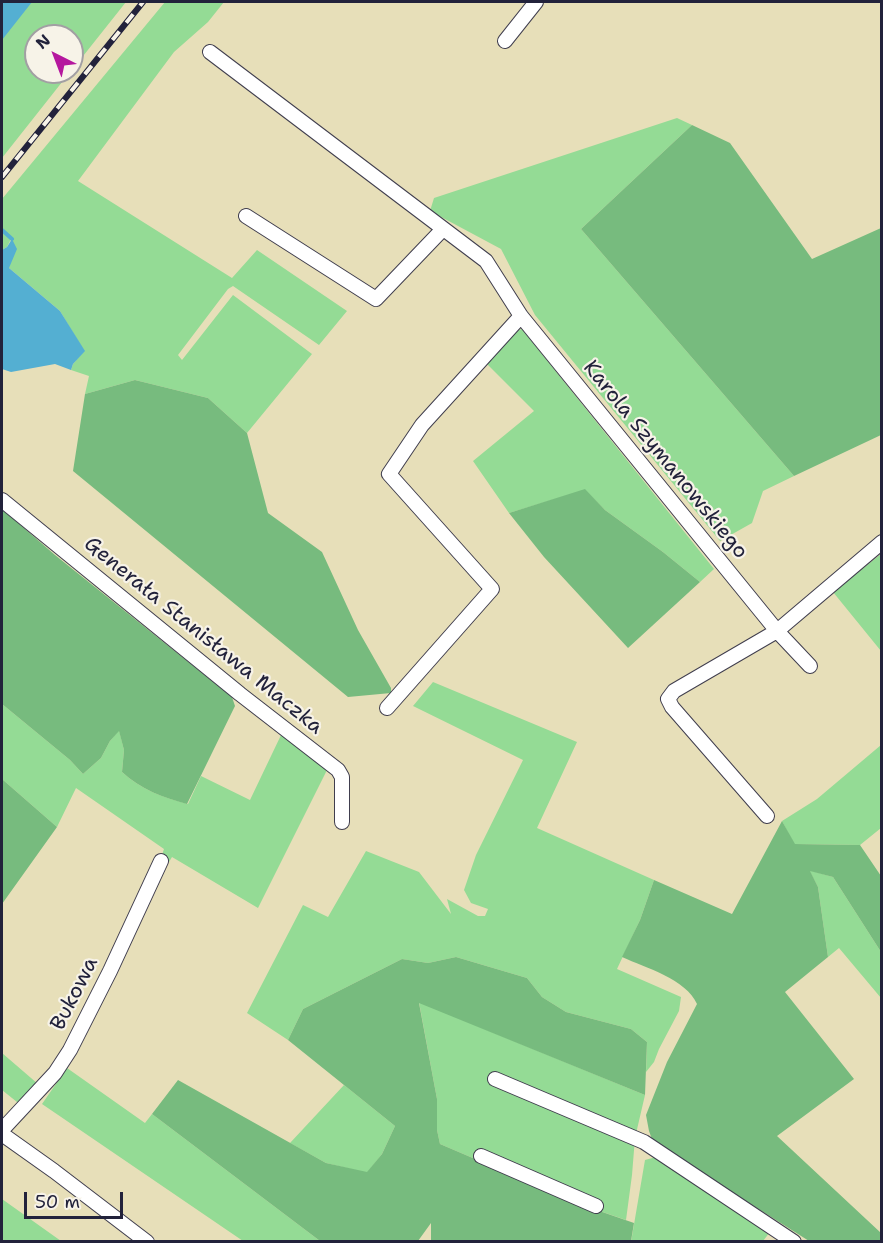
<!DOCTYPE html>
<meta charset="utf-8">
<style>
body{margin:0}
#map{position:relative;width:883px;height:1243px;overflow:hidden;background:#e7dfb9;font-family:"Shantell Sans",sans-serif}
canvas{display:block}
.frame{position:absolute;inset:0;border:3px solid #22223b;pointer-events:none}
.north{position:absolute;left:24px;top:24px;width:60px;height:60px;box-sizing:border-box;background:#f7f3e8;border:2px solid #a29fa3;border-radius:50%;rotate:318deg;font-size:16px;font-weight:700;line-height:24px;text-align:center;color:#22223b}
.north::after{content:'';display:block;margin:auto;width:21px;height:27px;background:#b5179e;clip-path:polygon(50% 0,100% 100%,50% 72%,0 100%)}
.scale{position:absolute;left:24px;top:1192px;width:99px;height:27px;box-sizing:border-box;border:3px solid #22223b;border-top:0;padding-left:8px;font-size:18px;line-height:21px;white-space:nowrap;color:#22223b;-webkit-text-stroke:4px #f7f3e8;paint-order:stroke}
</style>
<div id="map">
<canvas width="883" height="1243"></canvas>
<div class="frame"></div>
<div class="north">N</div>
<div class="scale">50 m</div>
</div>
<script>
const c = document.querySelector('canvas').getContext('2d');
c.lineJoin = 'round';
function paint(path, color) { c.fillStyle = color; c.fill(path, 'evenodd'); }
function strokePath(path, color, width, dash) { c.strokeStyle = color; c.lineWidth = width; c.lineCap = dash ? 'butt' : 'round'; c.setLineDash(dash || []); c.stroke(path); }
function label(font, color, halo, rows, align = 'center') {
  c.font = font + ' "Shantell Sans",sans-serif'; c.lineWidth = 4.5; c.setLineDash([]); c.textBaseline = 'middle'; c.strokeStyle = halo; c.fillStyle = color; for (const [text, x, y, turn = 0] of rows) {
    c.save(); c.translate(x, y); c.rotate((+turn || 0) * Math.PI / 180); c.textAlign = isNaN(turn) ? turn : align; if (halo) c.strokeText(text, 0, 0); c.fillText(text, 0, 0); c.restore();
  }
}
paint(new Path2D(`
 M28 2H126L72 70V36H36V72H70L2 158V36Z
 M165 2H224L208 22 174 52 78 181 232 278 257 250 347 311 319 345 233 286 228 289 178 355 182 360 233 295 312 354 247 433 208 398 135 380 85 394 89 376 71 370 73 364 84 351 60 311 9 268 11 239 7 247 2 250V199Z
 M677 118 692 125 581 229 794 476 763 491 752 523 720 541 535 315 501 249 430 211 434 198Z
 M522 329 714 569 700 582 663 552 605 510 585 490 509 513 473 461 534 411 485 362 512 332Z
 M881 554V651L833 592Z
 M433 682 577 742 537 828 654 880 640 920 617 969 681 997 679 1011 659 1049 654 1062 646 1072 647 1042 631 1029 566 1012 542 997 527 978 456 957 428 963 402 959 303 1009 288 1040 247 1013 303 905 328 917 366 851 419 872 451 914 447 899 478 916H485L488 909 471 903 464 890 476 855 523 760 413 706Z
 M2 704 70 760 83 774 101 758 110 741 119 730 124 750 122 772C140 789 164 798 188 804L201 776 250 800 282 733 328 768 258 908 172 857 169 862 162 855 164 849 76 788 57 827 2 779Z
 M881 745V828L860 845 794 844 782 821 817 799Z
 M809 870 833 877 881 952V998L839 948 828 957 818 887Z
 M419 1002 645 1095 635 1138 632 1175 626 1220 585 1206 440 1144 437 1130V1099Z
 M2 1053 38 1084 25 1105 17 1102 2 1090Z
 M67 1068 145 1123 152 1114 320 1241H243L42 1104Z
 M344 1085 395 1126 382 1154 367 1173 326 1163 290 1143Z
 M656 1157 770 1232 763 1241 631 1242 645 1160Z
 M2 1199 61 1241H2Z`), '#94db95');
paint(new Path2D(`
 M692 125 730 143 812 259 881 228V435L794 476 581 229Z
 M135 380 208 398 247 433 268 513 322 552 358 630 391 688V693L348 697 73 471 85 394Z
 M585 489 605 510 663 552 700 582 628 648 544 557 509 513Z
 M2 509 55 555 232 697 235 706 187 804C164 798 140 789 122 772L124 750 119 731 110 741 101 758 83 774 70 760 2 704Z
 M2 779 57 827 2 904Z
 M782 821 795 844 860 845 881 876V952L833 877 810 871 818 887 828 957 785 992 854 1079 777 1136 881 1233V1241H809L653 1142 649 1131 646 1115 667 1062 697 1004C686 979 646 968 622 957L640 920 654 880 732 914Z
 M456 957 527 978 542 997 566 1012 631 1029 647 1042 645 1095 419 1003 437 1099V1130L440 1144 585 1206 634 1223 631 1241H431V1223L418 1241H320L152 1114 178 1080 326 1163 367 1172 382 1154 395 1126 288 1040 303 1009 402 959 428 963Z`), '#77bb7e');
paint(new Path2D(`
 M2 2H32L2 40Z
 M12 239 17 249 9 268 60 311 85 351 73 364 71 370 55 364 11 372 2 369V250L7 247Z`), '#54afd2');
strokePath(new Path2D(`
 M2 230 12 239`), '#54afd2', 4);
const minor = new Path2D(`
 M505 41 536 2
 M210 52 486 261 521 316 777 631 810 666
 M246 216 376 299 443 229
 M2 500 240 694 338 770 342 777V822
 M387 708 492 589 389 474 422 425 521 316
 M767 816 672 707 668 699 674 691 777 631 882 542
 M495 1079 644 1142 794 1242
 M2 1130 55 1073 70 1050 110 971 161 861
 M2 1134 54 1171 147 1242
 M481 1156 596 1206`);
strokePath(minor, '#403e4e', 16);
strokePath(minor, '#fff', 14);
const rail = new Path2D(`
 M2 177 143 2`);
strokePath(rail, '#22223b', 6);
strokePath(rail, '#f7f3e8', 4, [11]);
label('21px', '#22223b', '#f7f3e8', [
 ["Karola Szymanowskiego",665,460,51],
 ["Generała Stanisława Maczka",203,636,39],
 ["Bukowa",75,994,-63]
]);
</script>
